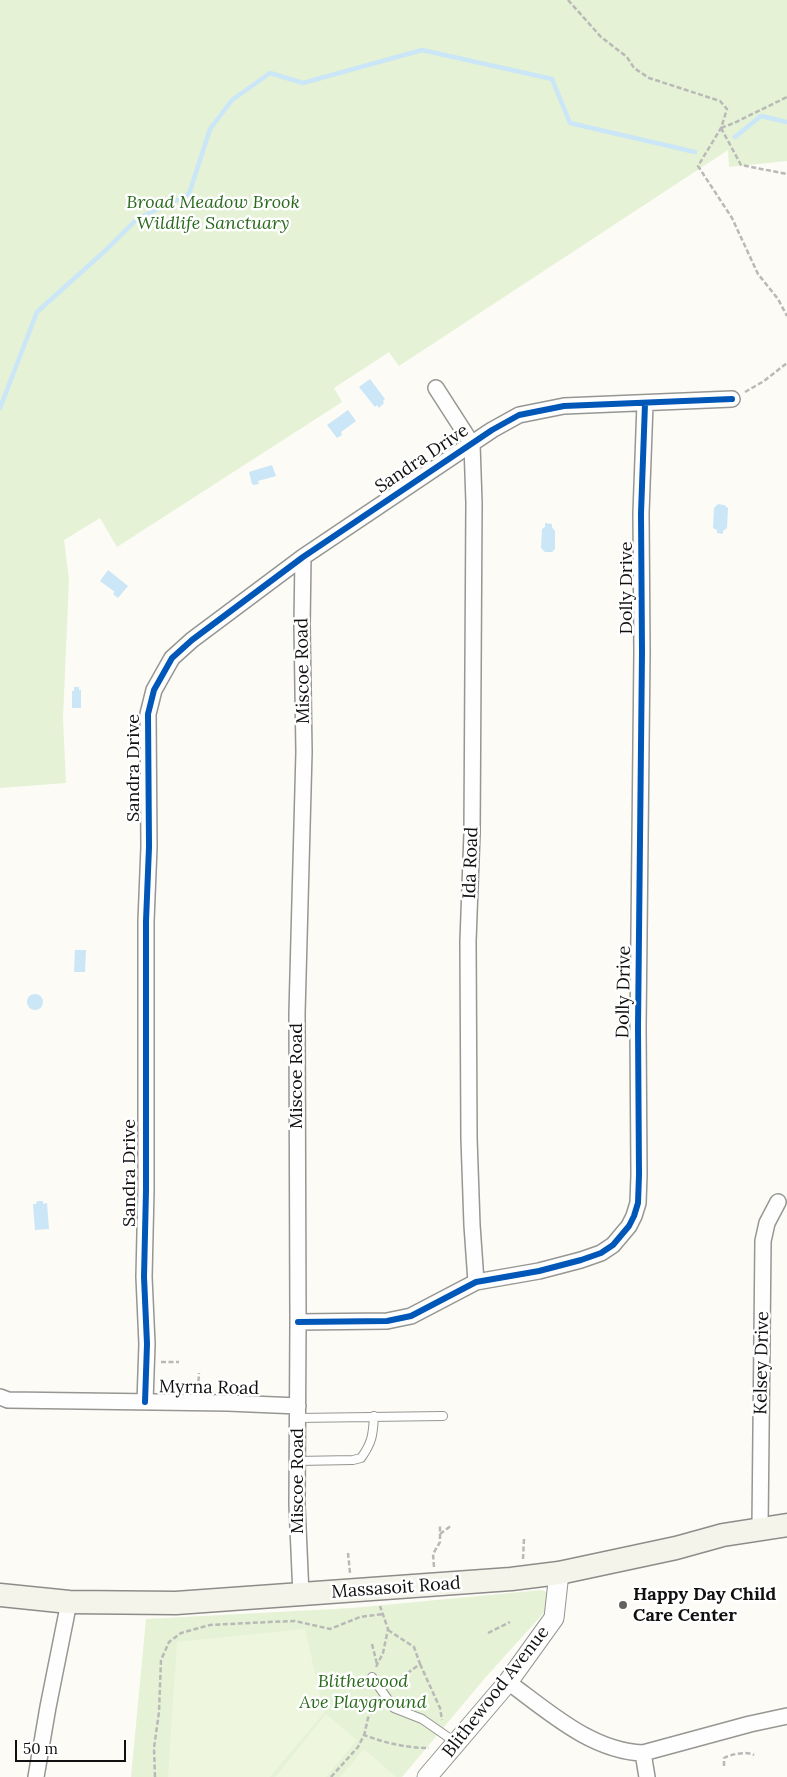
<!DOCTYPE html>
<style>
body{margin:0}
#map{position:relative;width:787px;height:1777px;overflow:hidden;background:#fcfbf5;font-family:Lora,serif}
canvas{display:block}
.scale{position:absolute;left:15px;top:1740px;width:111px;height:22px;box-sizing:border-box;border:2px solid #101010;border-top:0;padding-left:6px;font-size:15px;line-height:18px;white-space:nowrap;color:#101010;-webkit-text-stroke:4px #fff;paint-order:stroke}
</style>
<div id="map">
<canvas width="787" height="1777"></canvas>
<div class="scale">50 m</div>
</div>
<script>
const c = document.querySelector('canvas').getContext('2d');
c.lineJoin = 'round';
function paint(path, color) { c.fillStyle = color; c.fill(path, 'evenodd'); }
function strokePath(path, color, width, dash) { c.strokeStyle = color; c.lineWidth = width; c.lineCap = dash ? 'butt' : 'round'; c.setLineDash(dash || []); c.stroke(path); }
function label(font, color, halo, rows, align = 'center') {
  c.font = font + ' Lora,serif'; c.lineWidth = 5; c.setLineDash([]); c.textBaseline = 'middle'; c.strokeStyle = halo; c.fillStyle = color; for (const [text, x, y, turn = 0] of rows) {
    c.save(); c.translate(x, y); c.rotate((+turn || 0) * Math.PI / 180); c.textAlign = isNaN(turn) ? turn : align; if (halo) c.strokeText(text, 0, 0); c.fillText(text, 0, 0); c.restore();
  }
}
paint(new Path2D(`
 M0 0H787V161L729 167 728 150 399 366 389 352 334 388 342 402 117 547 100 518 64 540 69 579 63 718 66 783 0 788Z
 M542 1590 550 1594V1606L485 1678 402 1777H131L146 1619 352 1608Z`), '#e5f2d5');
paint(new Path2D(`
 M305 1629 324 1713 270 1777H168L177 1642Z
 M326 1714 357 1740 326 1777H275Z
 M364 1749 396 1777H340Z`), '#eff6de');
paint(new Path2D(`
 M370 379 385 399 383 401 384 403 379 408 377 405 375 407 359 387Z
 M348 410 356 421 341 432 342 435 337 438 327 425Z
 M272 465 276 476 258 481 259 484 254 485 252 484 249 472Z
 M718 504 724 505 728 508 727 528 723 531V534L717 533V530L713 528 714 508Z
 M545 523 552 524V527L555 531V549L552 552H545L541 548 542 529 545 527Z
 M108 570 128 586 118 598 113 594 115 592 100 581Z
 M74 687H79V690H81V708H72V691H74Z
 M75 950H86L85 972H74Z
 M27 1002a8 8 0 1 1 16 0a8 8 0 1 1-16 0Z
 M37 1201H43V1204L47 1203 49 1229 35 1230 33 1204H36Z`), '#cae6f7');
strokePath(new Path2D(`
 M735 137 761 116 787 122
 M0 408 37 312 106 250 137 219 189 194 210 129 232 100 270 73 303 83 422 50 552 79 570 123 695 152`), '#cae6f7', 4.5);
const service = new Path2D(`
 M298 1418 443 1416
 M297 1461 353 1460 361 1458C372 1443 373 1435 374 1416
 M372 1677 394 1708 422 1719 455 1742`);
const minor = new Path2D(`
 M436 388 472 444 474 503 472 833 468 941 469 1138 472 1225 476 1282
 M298 1322 387 1321 411 1316 476 1282 539 1271 581 1260 601 1253 613 1245 629 1226 634 1216 638 1203 639 1175 638 1027 642 652 641 513 645 404
 M0 1397 8 1400 228 1403 298 1406
 M145 1402 147 1344 144 1277 146 1190V921L149 847 148 714 154 690 172 658 192 640 303 557 492 430 519 415 564 406 732 399
 M760 1528 763 1241 767 1223 778 1202
 M301 1595 297 1505 298 1322 297 1013 304 752 302 625 303 557
 M508 1682C548 1711 591 1751 643 1753L750 1724 787 1716
 M643 1753 647 1777
 M36 1777 48 1707 69 1602`);
const tertiary = new Path2D(`
 M427 1777 508 1682 554 1618 559 1573`);
const secondary = new Path2D(`
 M0 1595 69 1602 176 1603 511 1579 559 1573 676 1548 723 1535 787 1525`);
strokePath(service, '#969693', 10);
strokePath(minor, '#969693', 18);
strokePath(tertiary, '#969693', 21);
strokePath(secondary, '#8d8c8a', 25);
strokePath(new Path2D(`
 M568 0 601 37 627 57 634 68 649 78 720 101 727 109 721 128 698 166 732 218 758 274 778 299 787 316
 M721 128 741 165 787 174
 M721 128 734 123 787 97
 M745 392 764 381 787 363
 M161 1362H179
 M198 1389 199 1373
 M440 1534 452 1525
 M348 1553 350 1573
 M523 1559 524 1539
 M434 1567 433 1554 440 1542V1524
 M388 1630 414 1647 420 1664 402 1677
 M488 1633 510 1622
 M372 1644 377 1664
 M420 1664 440 1708 442 1720
 M376 1667 383 1653 388 1629 380 1606
 M364 1736 368 1718 372 1712
 M724 1766V1758C731 1754 747 1751 754 1755
 M155 1777 154 1748 159 1712 161 1660 169 1642 181 1633 210 1625 269 1622 295 1621 330 1629 360 1617 383 1614
 M331 1777 358 1747 364 1735C385 1743 407 1748 429 1748`), '#b9b9b8', 2.5, [5, 2.5]);
strokePath(service, '#fffefe', 8);
strokePath(minor, '#fffefe', 15);
strokePath(tertiary, '#fffefe', 19);
strokePath(secondary, '#f5f4eb', 22);
strokePath(new Path2D(`
 M298 1322 387 1321 411 1316 476 1282 539 1271 581 1260 601 1253 613 1245 629 1226 634 1216 638 1203 639 1175 638 1027 642 652 641 513 645 404
 M145 1402 147 1344 144 1277 146 1190V921L149 847 148 714 154 690 172 658 192 640 303 557 492 430 519 415 564 406 732 399`), '#0057b8', 6);
for (const [x, y, r, color] of [
 [623,1605,5,"#636260"]
]) { const dot = new Path2D(); dot.arc(x, y, r, 0, 2 * Math.PI); c.fillStyle = color; c.fill(dot); strokePath(dot, '#fff', 2); }
label('italic 18px', '#2b6a1d', '#fff', [
 ["Broad Meadow Brook",213,203],
 ["Wildlife Sanctuary",213,224],
 ["Blithewood",363,1682],
 ["Ave Playground",363,1703]
]);
label('18px', '#101010', '#fff', [
 ["Sandra Drive",422,459,-34],
 ["Dolly Drive",627,588,-90],
 ["Miscoe Road",303,671,-91],
 ["Sandra Drive",134,768,-90],
 ["Ida Road",471,863,-88],
 ["Dolly Drive",624,992,-89],
 ["Miscoe Road",297,1076,-90],
 ["Sandra Drive",130,1173,-90],
 ["Kelsey Drive",762,1363,-89],
 ["Myrna Road",209,1388,1],
 ["Miscoe Road",298,1481,-90],
 ["Massasoit Road",396,1588,-4],
 ["Blithewood Avenue",496,1692,-52]
]);
label('bold 18px', '#101010', '#fff', [
 ["Happy Day Child",633,1595],
 ["Care Center",633,1616]
], 'left');
</script>
